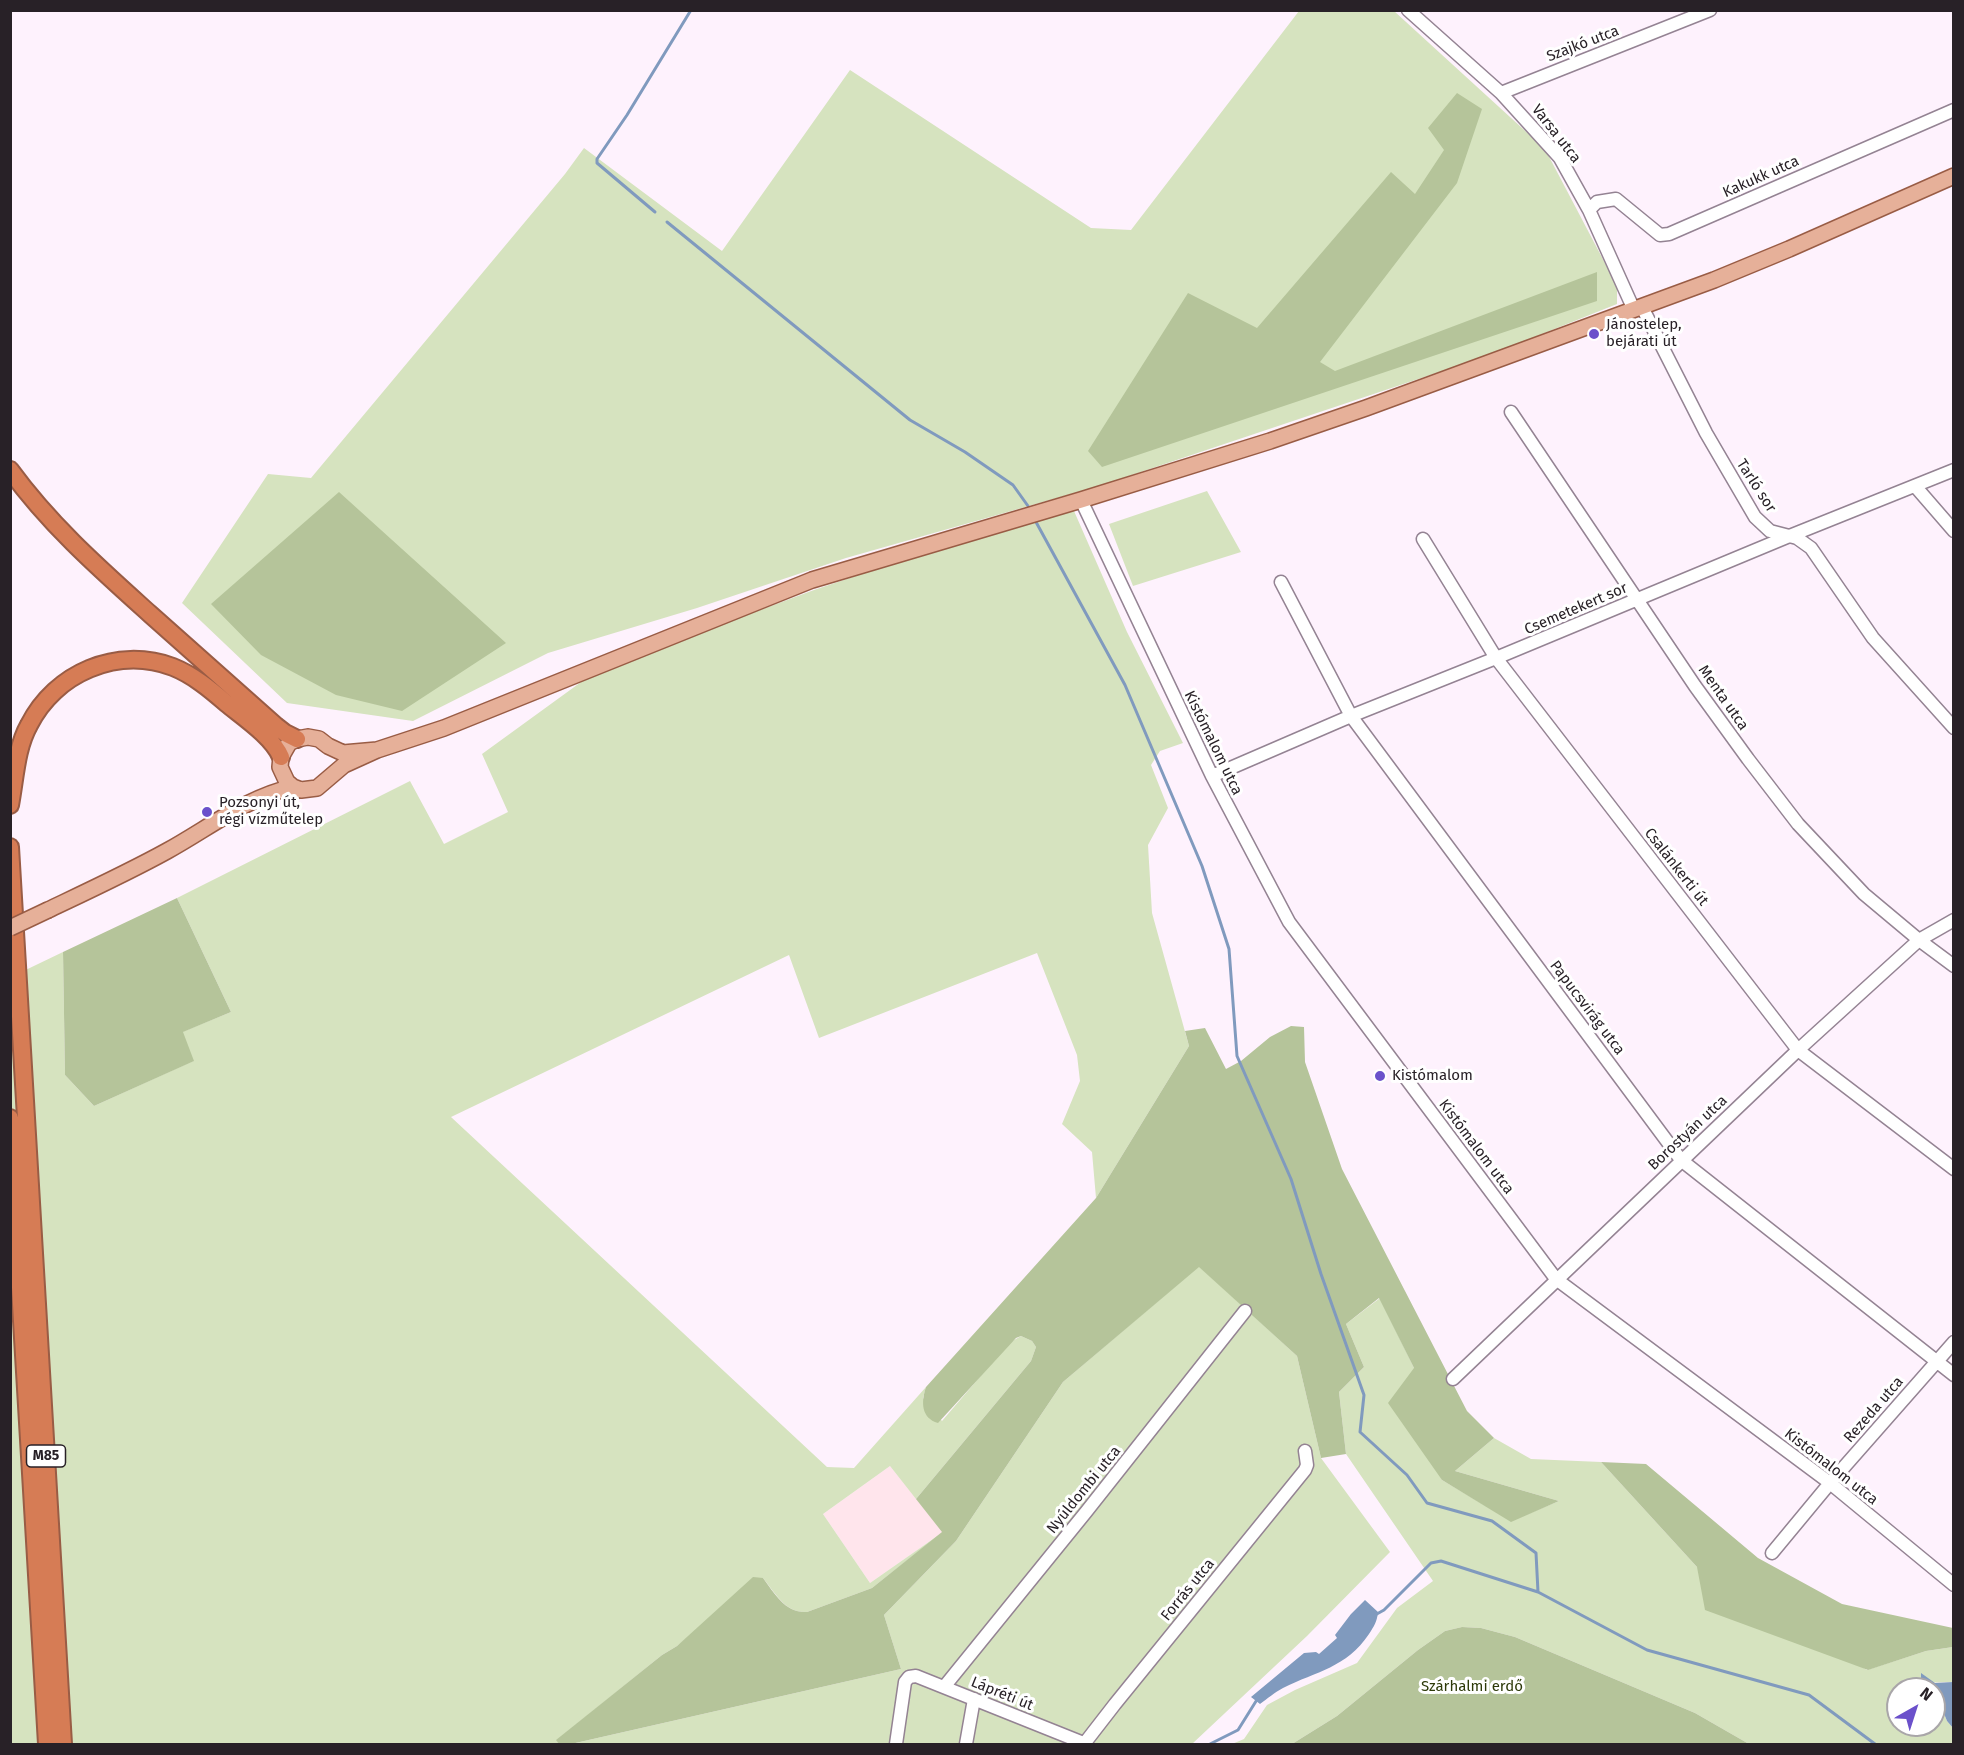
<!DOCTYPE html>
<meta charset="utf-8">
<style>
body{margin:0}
#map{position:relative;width:1964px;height:1755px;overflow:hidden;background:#fef2fd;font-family:"Fira Sans",sans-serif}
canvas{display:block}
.frame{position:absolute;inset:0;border:12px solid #282127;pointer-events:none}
.north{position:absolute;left:1886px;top:1677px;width:60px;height:60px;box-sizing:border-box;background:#fff;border:2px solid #a9a6a9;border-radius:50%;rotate:39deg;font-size:16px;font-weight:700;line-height:24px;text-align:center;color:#282127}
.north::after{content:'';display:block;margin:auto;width:21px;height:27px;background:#6b51cb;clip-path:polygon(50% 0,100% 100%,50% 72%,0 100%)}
</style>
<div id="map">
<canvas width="1964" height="1755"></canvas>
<div class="frame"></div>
<div class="north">N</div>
</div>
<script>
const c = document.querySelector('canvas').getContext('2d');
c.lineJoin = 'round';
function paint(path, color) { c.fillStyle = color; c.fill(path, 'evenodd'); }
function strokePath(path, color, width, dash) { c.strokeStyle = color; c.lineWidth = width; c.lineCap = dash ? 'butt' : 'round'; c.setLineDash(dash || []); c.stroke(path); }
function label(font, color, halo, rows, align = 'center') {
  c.font = font + ' "Fira Sans",sans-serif'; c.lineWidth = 6; c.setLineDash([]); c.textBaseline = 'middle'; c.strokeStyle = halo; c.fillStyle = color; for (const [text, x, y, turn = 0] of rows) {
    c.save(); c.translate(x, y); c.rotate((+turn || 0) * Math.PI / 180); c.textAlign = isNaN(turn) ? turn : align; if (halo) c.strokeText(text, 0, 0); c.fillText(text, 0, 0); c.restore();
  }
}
paint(new Path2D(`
 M890 1466 943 1532 870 1583 823 1514Z`), '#ffe5ec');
paint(new Path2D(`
 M1299 11H1394L1545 149 1617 286V304L1487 356 1099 486 846 558 697 608 548 653 413 721 287 703 182 603 268 474 311 478 565 174 584 148 722 251 850 70 1091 228 1131 230Z
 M1207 491 1241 552 1133 586 1109 524Z
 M1074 511 1127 632 1183 743 1160 751 1151 765 1168 808 1148 845 1152 913 1189 1046 1096 1198 1092 1152 1062 1124 1080 1081 1077 1055 1037 953 819 1038 789 955 451 1117 827 1467 854 1468 926 1387 923 1398 942 1421 1009 1343 1021 1336 1032 1341 1036 1347 1031 1361 916 1499 890 1466 823 1514 870 1583 943 1532 872 1588 807 1612C785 1613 776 1594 763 1578L677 1646 662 1655 557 1740 559 1744H11V977L63 952 65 1075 94 1106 193 1061 182 1032 231 1012 177 898 410 781 444 844 508 812 482 754 588 677 701 632 814 590 930 551Z
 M1199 1266 1297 1356 1321 1458 1390 1552 1307 1636 1192 1744H571L901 1669 884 1615 956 1541 1063 1382Z
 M1380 1298 1414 1368 1442 1480 1511 1521 1559 1501 1455 1471 1494 1438 1531 1459 1601 1462 1697 1567 1867 1670 1926 1651 1953 1647V1682L1921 1683 1931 1689H1898V1725H1934V1691L1947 1721 1953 1728V1744H1749L1695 1713 1515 1637 1481 1628 1462 1627 1445 1631 1418 1650 1337 1716 1292 1744H1232L1244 1739 1267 1705 1295 1690 1357 1663 1397 1608 1433 1581 1346 1454 1339 1392 1364 1367 1346 1324Z`), '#d6e3bf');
paint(new Path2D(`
 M1457 93 1482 109 1457 183 1320 362 1335 371 1597 272V301L1102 467 1088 451 1188 293 1257 328 1391 172 1415 194 1444 150 1428 128Z
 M339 492 506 643 402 711 336 695 261 655 211 604Z
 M177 898 231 1012 183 1032 194 1061 94 1106 65 1075 63 952Z
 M1291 1026 1304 1027 1305 1062 1342 1169 1467 1411 1494 1438 1455 1471 1559 1501 1511 1522 1442 1480 1388 1403 1414 1368 1379 1298 1346 1324 1364 1367 1339 1392 1346 1454 1321 1458 1297 1356 1199 1267 1063 1382 956 1541 884 1615 901 1669 571 1744H559L556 1740 662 1655 677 1646 753 1577 763 1578C775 1594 785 1613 807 1612L872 1588 942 1532 916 1499 1031 1361 1036 1347 1032 1341 1021 1336 1016 1338 938 1423C921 1418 921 1402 926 1387L1096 1198 1189 1046 1185 1031 1205 1028 1226 1069 1241 1061 1270 1037Z
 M1601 1462 1646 1464 1758 1558 1842 1604 1953 1628V1647L1926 1651 1868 1670 1705 1610 1697 1567Z
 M1462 1627 1481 1628 1515 1637 1695 1713 1749 1744H1292L1337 1716 1418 1650 1445 1631Z`), '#b5c49a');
paint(new Path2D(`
 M1365 1600 1378 1612C1377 1622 1374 1626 1369 1634 1346 1668 1317 1671 1283 1688 1275 1692 1267 1699 1260 1704L1251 1697 1304 1653 1316 1652 1319 1654 1337 1638 1335 1635 1351 1614Z
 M1921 1673 1935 1683 1953 1682V1728L1947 1721 1934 1689 1921 1683Z`), '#809abe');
strokePath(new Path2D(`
 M655 212 597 163V159L627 115 691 10
 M667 222 910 420 965 452 1013 485 1028 506
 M1036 522 1125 685 1202 866 1229 949 1237 1056 1291 1179 1321 1274 1364 1395 1360 1432 1407 1475 1427 1503 1492 1521 1536 1553 1538 1592
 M1375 1615 1384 1610 1431 1563 1441 1561 1538 1592 1647 1650 1809 1695 1875 1744
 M1210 1744 1238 1730 1258 1698`), '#809abe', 3);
const minor = new Path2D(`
 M1408 10 1501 93 1560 158 1589 210 1634 310
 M1501 93 1710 10
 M1589 210 1597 202 1616 199 1660 235 1669 234 1954 110
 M1642 307 1706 433 1755 517 1770 531 1797 538 1811 548 1873 638 1954 728
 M1511 412 1695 686 1748 759 1798 824 1864 894 1919 940 1954 966
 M1915 486 1954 531
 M1081 500 1212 776 1289 922 1556 1279 1830 1483 1954 1585
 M1423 539 1496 658 1798 1050 1954 1169
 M1281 582 1351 716 1681 1160 1954 1375
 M1212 776 1351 716 1496 658 1787 537 1954 470
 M1453 1379 1798 1050 1919 940 1954 920
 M1772 1553 1830 1483 1954 1342
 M944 1687 1086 1512 1245 1311
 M896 1744 905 1682 909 1677 916 1676 1086 1744
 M966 1744 974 1699
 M1084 1744 1115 1704 1305 1470 1307 1465 1305 1451`);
const major = new Path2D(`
 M377 750 343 753 328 746 319 739 308 737 297 739 289 743 281 757 280 767 287 782 293 787 301 790 317 788 344 765 377 750 444 728 812 580 1081 500 1270 441 1366 408 1714 280 1789 249 1954 176
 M48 910C88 891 129 872 167 851 209 828 247 797 293 787`);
const highway = new Path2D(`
 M10 470C50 525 100 569 150 614 192 651 234 689 276 726L285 733 297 739
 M10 805C15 779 16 748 29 725 55 673 117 646 173 667 193 675 210 689 226 703 243 717 273 737 281 757
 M10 847 63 1744
 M10 1118 47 1744`);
strokePath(minor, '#948393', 15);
strokePath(major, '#995c45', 18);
strokePath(highway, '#995c45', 20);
strokePath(minor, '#fff', 12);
strokePath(major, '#e6b099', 15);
strokePath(highway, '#d67c55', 16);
const majorBridge = new Path2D(`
 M10 928 48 910`);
strokePath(majorBridge, '#995c45', 18, []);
strokePath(majorBridge, '#e6b099', 15);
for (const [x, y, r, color] of [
 [1594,334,6,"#6b51cb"],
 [207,812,6,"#6b51cb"],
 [1380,1076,6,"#6b51cb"]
]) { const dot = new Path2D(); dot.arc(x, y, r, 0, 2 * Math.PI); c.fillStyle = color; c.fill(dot); strokePath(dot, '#fff', 2); }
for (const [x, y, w] of [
 [46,1456,39]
]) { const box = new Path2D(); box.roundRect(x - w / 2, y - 11, w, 22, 4.5); c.fillStyle = '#fff'; c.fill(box); strokePath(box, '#282127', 1.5); }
label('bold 14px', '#282127', null, [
 ["M85",46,1456]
]);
label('15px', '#282127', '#fff', [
 ["Szajkó utca",1583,44,-21],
 ["Varsa utca",1556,134,52],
 ["Kakukk utca",1761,177,-24],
 ["Tarló sor",1756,486,57],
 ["Csemetekert sor",1576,609,-23],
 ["Menta utca",1723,698,55],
 ["Kistómalom utca",1213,743,64],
 ["Csalánkerti út",1676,867,52],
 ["Papucsvirág utca",1587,1008,53],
 ["Borostyán utca",1688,1133,-43],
 ["Kistómalom utca",1476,1147,53],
 ["Rezeda utca",1874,1410,-49],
 ["Kistómalom utca",1831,1467,38],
 ["Nyúldombi utca",1084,1490,-51],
 ["Forrás utca",1188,1590,-51],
 ["Lápréti út",1002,1694,22]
]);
label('15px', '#282127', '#fff', [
 ["Jánostelep,",1606,325],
 ["bejárati út",1606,342],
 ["Pozsonyi út,",219,803],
 ["régi vízműtelep",219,820],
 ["Kistómalom",1392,1076]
], 'left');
label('15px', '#2d3a09', '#fff', [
 ["Szárhalmi erdő",1472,1687]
]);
</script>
